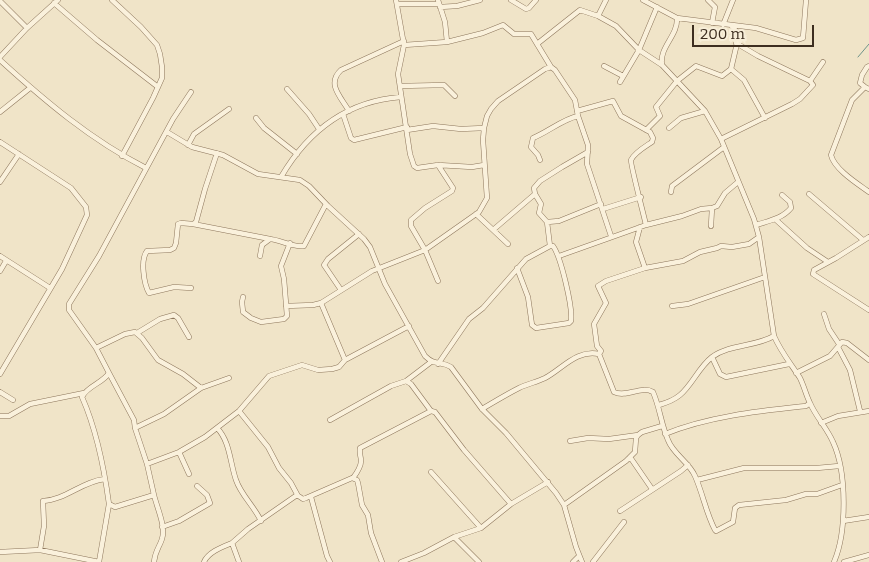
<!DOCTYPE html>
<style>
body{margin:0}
#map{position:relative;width:869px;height:562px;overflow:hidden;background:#f0e4c8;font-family:Bitter,serif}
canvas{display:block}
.scale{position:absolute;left:692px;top:25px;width:122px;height:22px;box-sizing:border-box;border:2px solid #3d2e20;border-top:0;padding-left:6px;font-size:15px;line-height:18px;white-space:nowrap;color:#3d2e20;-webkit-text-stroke:4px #f7eed8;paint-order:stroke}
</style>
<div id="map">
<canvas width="869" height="562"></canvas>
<div class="scale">200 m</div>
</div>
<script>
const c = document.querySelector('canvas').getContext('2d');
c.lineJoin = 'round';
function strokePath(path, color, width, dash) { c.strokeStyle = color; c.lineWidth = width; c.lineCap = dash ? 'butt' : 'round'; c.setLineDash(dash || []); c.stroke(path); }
strokePath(new Path2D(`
 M858 57 869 44`), '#6f938a', 1);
const street = new Path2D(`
 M112 0 141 27 157 45 160 54 162 67V78L153 98 122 156
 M396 0 404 45 398 74 410 154 414 166 417 168 438 165 472 167 484 165
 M438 0 445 22 447 42
 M511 0 526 9 529 8 536 0
 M643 0 677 18C678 36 659 47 662 65L705 111 721 139 754 219 759 237 774 336C781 352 791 364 800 378 804 386 806 395 810 403 816 417 827 428 833 442 847 472 847 532 834 562
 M708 0 715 7 712 23
 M0 1 27 28
 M54 3 97 40 158 87
 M397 4H439
 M440 7 457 6 480 0
 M598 16 606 0
 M677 18 756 28 796 40 803 38 806 0
 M723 25 733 0
 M537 44 580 10 598 16 616 26 639 50 662 65
 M404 45 447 42 483 33 503 25 514 34H531L551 67 555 70 575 100 578 116 588 145 587 164 611 236
 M0 57 27 28 58 0
 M0 60C45 101 91 140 146 168
 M604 66 623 76
 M869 66 867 67 862 75 860 83 865 87 869 89
 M731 69 744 80 765 118
 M810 81 823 62
 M620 82 639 50 657 7
 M400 86 444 85 455 96
 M865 87 852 100 831 155C834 169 858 184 869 192
 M287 89 309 114 319 129
 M349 111C341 97 326 84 341 70L404 41
 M577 111 613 101 621 116 650 132 653 138 652 142C646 146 634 153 631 160 630 163 644 216 646 225
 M0 112 30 88
 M343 114 351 138 354 140 407 127
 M256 118 264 128 297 154
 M669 128 681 118 705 111
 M407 130 433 126 461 129 484 128
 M646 130 660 116 656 107 677 81 696 66 722 76 731 69 739 35 732 26
 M167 132 192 147 223 155 258 174 300 180 309 186 328 206 364 239 370 247 385 284 425 356C435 366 441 361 451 367L482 409 506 433 556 493 564 505 576 547 582 562
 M721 139 792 104 800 99 813 85 810 81 758 56 736 43
 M0 142 71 188 86 207 87 215 62 269 0 374
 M188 145 194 134 229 109
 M540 160 538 155 531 147 533 138C548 132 563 119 578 116
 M438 165 453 188 452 191 425 208 411 220V226L425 250 438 281
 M281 177C308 131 347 101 401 97
 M0 182 19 154
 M671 192 672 186 724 147
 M535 194 534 188 540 181 562 167 588 152
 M809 194 863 240
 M603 209 641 197
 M476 214 508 244
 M775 219 807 248 828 262
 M547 222 550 246
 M193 224 270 239
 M756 225C768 221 782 219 791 208L790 202 782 195
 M711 226 712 208
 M640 227 636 242 645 268
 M493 230 535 194 541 204 539 213 547 222 559 221 601 204
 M759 237 749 244 732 247 721 246 717 248 700 252 683 261 645 268 606 281 598 286 606 303 594 324 597 346 601 351 599 354 614 392C627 398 641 385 653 392 660 408 661 424 668 440 673 454 689 462 695 476 703 494 706 513 715 530L716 531 733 522 735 508 739 505 786 500 806 494H817L842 485
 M869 237 836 258 814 270 813 274 869 310
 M0 256 50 288
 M260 256 262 245 270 239C280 240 296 248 304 246L326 204
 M559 256 646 225 682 216 701 209 712 208 717 206 725 193 738 182
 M0 271 6 261
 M191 288 174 287 149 293C144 284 140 260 147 251L170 250 174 248 176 243 178 224 181 223 193 224 196 222 205 189 217 153
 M341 290 324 265 328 259 359 234
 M243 297 242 302 243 312 251 318 261 322 284 319 287 316 284 279 281 266 290 243
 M321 303 345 360
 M286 306 313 305 321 303 372 271 425 250 479 212 487 198 483 140 484 128 487 116 491 109 498 101 545 69 551 67
 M672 306 688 304 765 277
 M824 314 829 329 839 344
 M137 333 160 319 174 315 178 318 189 337
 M838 347 850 370 860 411
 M96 348 125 334 135 332 142 338 158 360 183 374 201 388
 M712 357 720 374 726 377 789 364
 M438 364 469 319 483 308 526 259 550 246H553C561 257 573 308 571 321L569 323 536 328 532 325 528 297 517 268
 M109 373 134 420 135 428 147 464 154 495 115 507 109 504C104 467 97 431 82 397 87 386 103 383 109 373L96 348 69 310V304L99 256 173 119 191 92
 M796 373 830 356 842 342 847 343 869 360
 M406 381 431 362
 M0 392 13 400
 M659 405C666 403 674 400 680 395 692 385 699 367 712 357 730 344 755 347 774 336
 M482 409C494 402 507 394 519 388 527 384 537 382 545 378 562 369 577 349 599 354
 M239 411 268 447 279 468 291 483 298 496
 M0 416H9L30 404 84 393
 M330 420 391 386 406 381 411 384 431 411
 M821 423 838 416 869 411
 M135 428 164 414 201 388 229 378
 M217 428C230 441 230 463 236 480 241 495 254 506 261 521
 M665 434C709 416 760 411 806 406L810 403
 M570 441 588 438 609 439 638 435
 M179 452 189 474
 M630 457 652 489
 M147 464 179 452 205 437 239 411 269 376 302 365 318 370 332 369 339 367 345 360 409 326
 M431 472 481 528
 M353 478C356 474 361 467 361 461 361 456 359 454 360 448L431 411 435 412 464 450 511 504
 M697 480 744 468H817L839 466
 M311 497 327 556 330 562
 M564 505 626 461 635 452 636 438 638 435 642 432 662 426
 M620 511 681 471 688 465
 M843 521 869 517
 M162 527 179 521 210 503 207 495 197 486
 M454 537 479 562
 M40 550 44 526 43 501C65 500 83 481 105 479
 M0 552 40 550 99 562
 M99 562 109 504
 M154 562C155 551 159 548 162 539 166 526 157 508 154 495
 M204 562C208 552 222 547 232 543
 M239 562 232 543 248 529 297 495 303 499 306 498 352 478 357 480 358 483 362 505 368 515 371 533 382 562
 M401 562 424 553 454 537 481 528 511 504 548 482
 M573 562 579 556
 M593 562 624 522
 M844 562 869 555`);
strokePath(street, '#8d765c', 5.5);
strokePath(street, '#faf1dc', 4.5);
</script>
